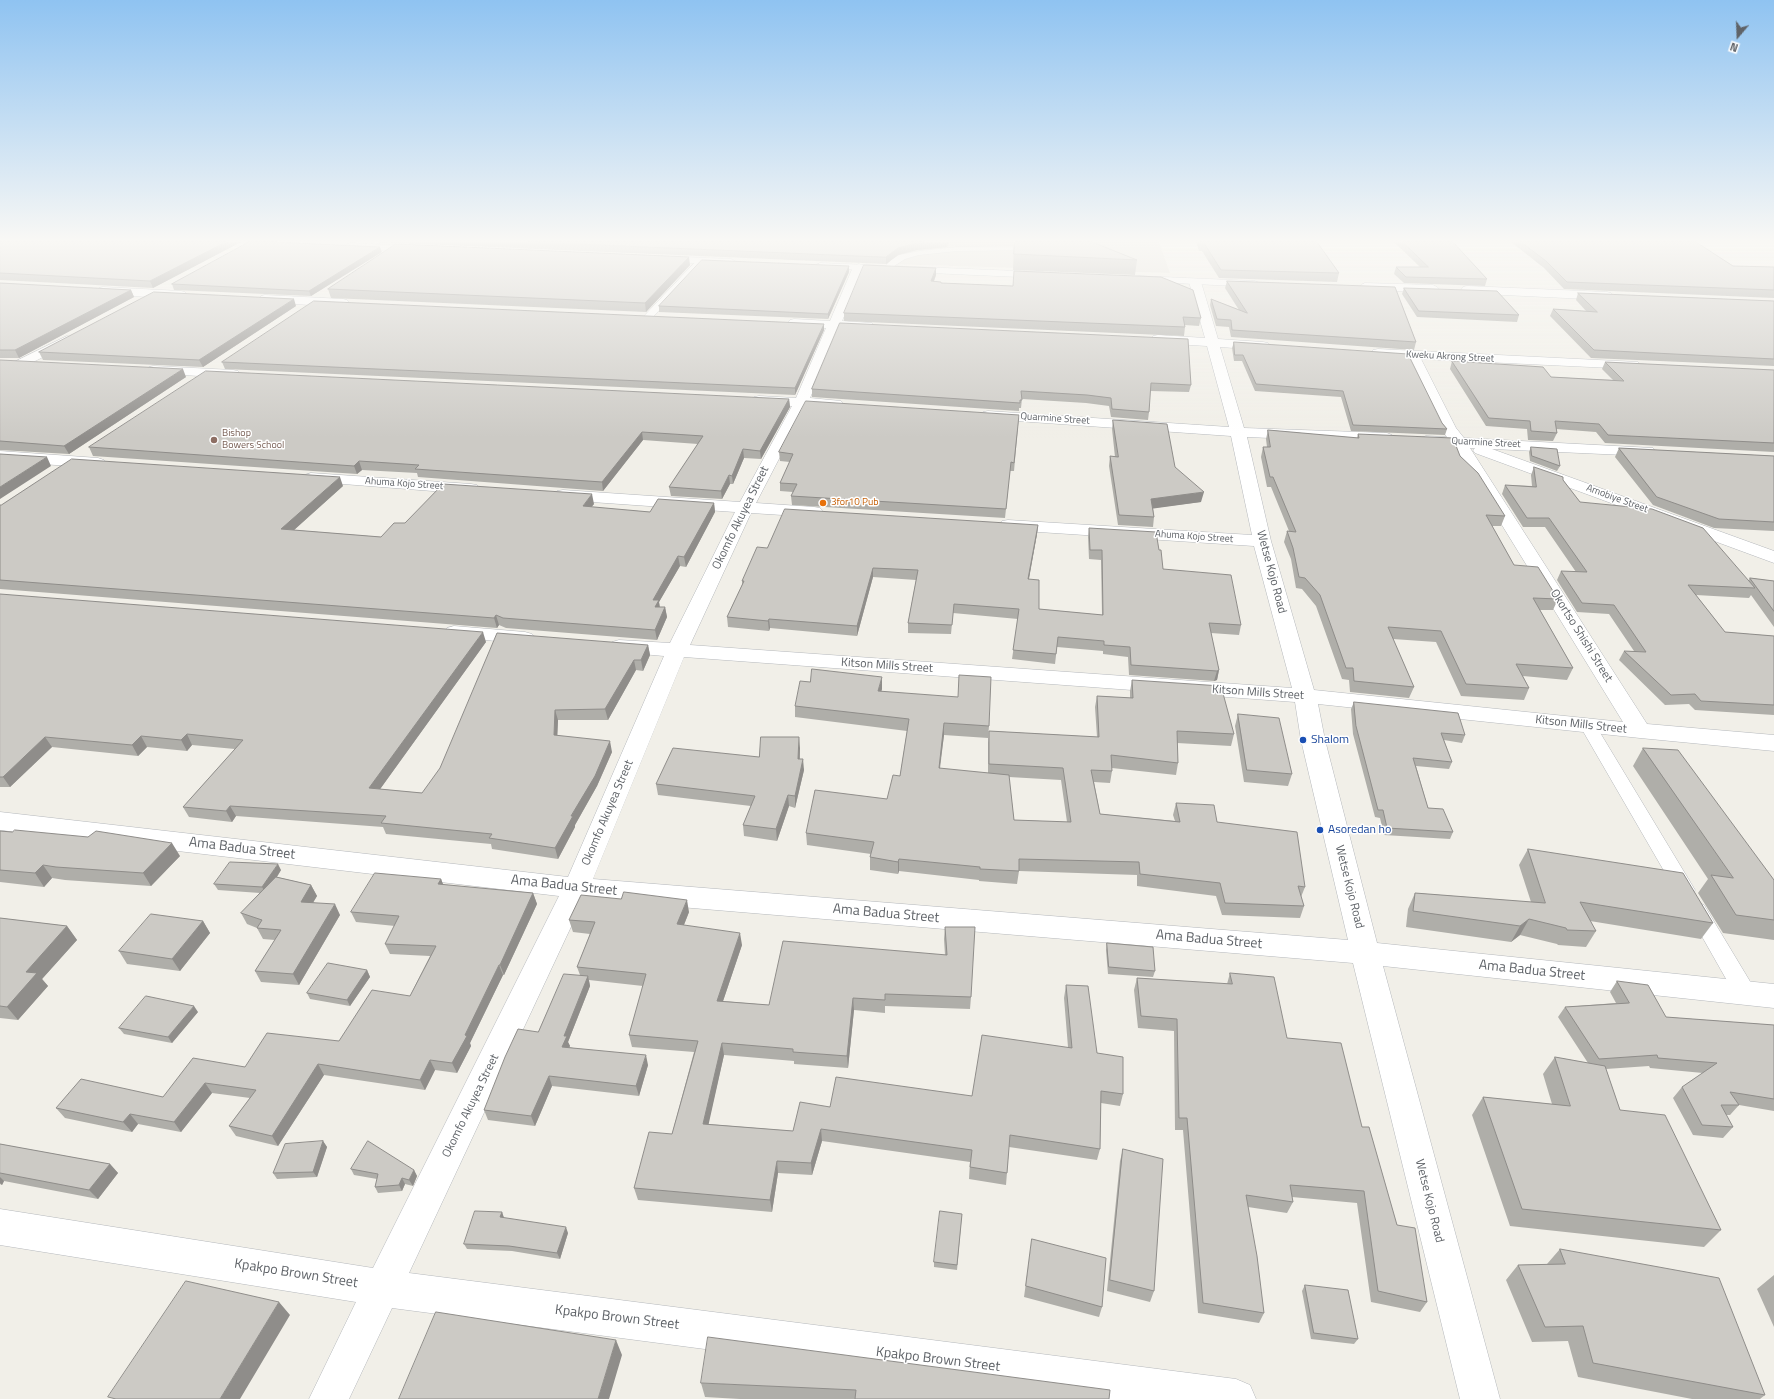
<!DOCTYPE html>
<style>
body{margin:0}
#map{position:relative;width:1774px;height:1399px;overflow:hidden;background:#f1efe8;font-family:"Titillium Web",sans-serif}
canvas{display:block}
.north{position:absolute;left:1718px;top:16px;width:40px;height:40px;-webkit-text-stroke:3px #fff;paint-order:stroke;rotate:199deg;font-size:11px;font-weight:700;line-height:16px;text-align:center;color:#5f6368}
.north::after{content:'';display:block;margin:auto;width:14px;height:18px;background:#5f6368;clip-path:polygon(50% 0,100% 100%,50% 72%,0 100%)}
</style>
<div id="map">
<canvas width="1774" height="1399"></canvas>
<div class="north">N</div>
</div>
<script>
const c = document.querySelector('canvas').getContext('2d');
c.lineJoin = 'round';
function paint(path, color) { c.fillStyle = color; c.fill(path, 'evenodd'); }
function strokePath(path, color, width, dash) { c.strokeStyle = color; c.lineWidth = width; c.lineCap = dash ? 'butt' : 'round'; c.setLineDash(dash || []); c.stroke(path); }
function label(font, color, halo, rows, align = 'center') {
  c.font = font + ' "Titillium Web",sans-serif'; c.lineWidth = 3; c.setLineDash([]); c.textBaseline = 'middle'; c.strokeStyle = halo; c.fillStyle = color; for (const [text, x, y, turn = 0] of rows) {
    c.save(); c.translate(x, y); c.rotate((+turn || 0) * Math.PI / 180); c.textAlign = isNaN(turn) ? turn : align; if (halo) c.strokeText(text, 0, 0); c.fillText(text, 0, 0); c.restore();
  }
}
paint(new Path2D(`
 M869 242H1159L1170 273 860 263Z`), '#e1ded6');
const service = new Path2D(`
 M1036 246H1039V250L957 251 919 255 905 259 888 270 884 268 891 260 899 255 919 251 957 247Z
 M698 259H701L705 261 651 319H645L643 317 645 315Z
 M1588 721 1594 722 1596 726 1692 885 1695 890 1692 895 1685 897 1678 895 1580 726 1582 722Z
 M1697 902 1704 905 1754 988 1757 994 1754 1000 1746 1003 1738 1000 1687 910 1690 905Z`);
const minor = new Path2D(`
 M859 264 865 267 842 321 872 323 874 326 872 329 868 330 839 329 810 398 841 401 843 404 841 407 836 408 806 407 756 503 814 507 820 508 823 512 820 516 814 517 751 513 690 645 1292 688 1254 546 1008 530 1002 529 999 525 1002 521 1008 520 1252 535 1231 436 988 419 983 418 981 415 983 412 988 411 1229 427 1207 346 1158 343 1153 342 1151 339 1153 336 1158 335 1205 338 1189 282 1195 279 1201 282 1218 339 1263 342 1268 343 1270 346 1268 349 1263 350 1220 347 1244 428 1387 433 1392 435 1395 438 1392 441 1387 443 1247 437 1271 541 1314 690 1623 722 1454 447 1420 444 1418 441 1420 438 1426 436 1447 437 1441 429 1407 358 1373 356 1371 353 1373 350 1378 349 1638 362 1640 365 1638 368 1633 369 1421 359 1456 428 1464 438 1653 448 1655 451 1653 454 1647 456 1492 449 1774 551V563L1475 453 1473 450 1475 448H1470L1647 724 1774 735V751L1640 738 1318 704 1325 740 1377 943 1774 984V1008L1383 966 1500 1399H1460L1353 963 584 899 409 1273 1236 1379 1250 1385 1256 1399H1086L392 1308 349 1399H309L356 1302 0 1245V1209L373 1268 559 896 0 830V812L568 877 664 656 619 652 612 650 609 646 612 642 619 640 670 643 735 512 563 500 557 499 555 495 557 491 563 490 740 502 792 406 759 404 754 403 752 400 754 397 759 396 796 398 826 328 794 327 790 326 788 323 790 320 794 319 830 321 853 267ZM684 657 1295 702 1301 740 1348 940 593 879Z
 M103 287 181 291 185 292 187 295 185 298 181 299 99 294 97 291 99 288Z
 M265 295 343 299 347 300 349 303 347 306 343 307 261 302 259 299 261 296Z
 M67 336 72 337 74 340 72 343 0 378V369Z
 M154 366 233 370 238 371 240 374 238 377 233 378 149 373 147 370 149 367Z
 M0 451 98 458 104 460 106 463 104 466 98 468 0 461Z
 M311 473 471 484 477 485 479 489 477 493 471 494 305 481 303 478 305 475Z
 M454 626 525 632 532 634 535 638 532 642 525 644 447 636 444 632 447 628Z`);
const secondary = new Path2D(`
 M350 243 422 246 427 249 422 252 346 248 345 246Z
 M660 256 731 259 737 262 731 265 656 261 654 259 656 257Z
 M820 263 1043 272 1049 275 1043 278 816 268 814 266Z
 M1139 276 1255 281 1261 284 1255 287 1135 281 1133 279 1135 277Z
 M1365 283 1433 285 1437 287 1439 289 1437 291 1433 293 1361 289 1359 287 1361 285Z
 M1467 286 1607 292 1611 293 1613 296 1611 299 1607 300 1463 293 1461 290 1463 287Z`);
strokePath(service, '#b5b8bc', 1);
strokePath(minor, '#b5b8bc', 1);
strokePath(secondary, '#b6babf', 1);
paint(service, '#fff');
paint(minor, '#fff');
paint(secondary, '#fff');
paint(new Path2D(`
 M0 242H241L153 288 0 280Z
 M373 242H949L947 247 917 250 898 255 886 264Z
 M1014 242H1092L1137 260 1135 275 1013 270Z
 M1196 242H1317L1339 273 1337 282 1219 278 1202 251H1199Z
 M1394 242H1453L1487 279 1485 286 1404 283 1394 274 1396 267H1420Z
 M1511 242H1696L1733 266 1774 267V298L1564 289 1544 268Z
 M382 252 311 296 174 290 172 284Z
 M690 265 646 312 331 298 328 289Z
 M849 272 828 319 659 312V306Z
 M936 275 934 281 941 283 1201 318 1199 326 1185 325V327L1184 336 844 321V313Z
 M1227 281 1416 342 1414 350 1231 337 1229 327 1216 326 1210 305 1211 299 1239 310 1225 288Z
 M0 283 131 290 134 297 19 358H0Z
 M1404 288 1519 315 1517 322 1417 317 1402 294Z
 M1578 293 1774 301V366L1591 358 1550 316 1553 309 1586 311 1576 300Z
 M296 306 203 367 43 360 39 352Z
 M840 323 1191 385 1189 392 1150 391 1149 412 1148 420 1111 417 1109 406 1086 403 1022 399 1021 408H1019V411L812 397V389Z
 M824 330 795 395 225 369 222 362Z
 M1234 342 1442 423 1447 429 1445 435 1351 431 1341 397 1255 391 1242 361H1234L1232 348Z
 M0 360 186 377 69 454 0 450Z
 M1452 361 1551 377 1613 380 1602 369 1605 362 1774 370V452L1605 443 1596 432 1556 429 1557 433 1553 441 1528 440 1527 429 1486 426 1450 369Z
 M789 399 790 407 761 459 744 458 733 484H730L722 499 671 496 669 487 698 444 643 440 603 491 418 477 417 473 362 470 357 474 93 456 89 447Z
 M1019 415 1014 471H1010L1005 518 792 505 791 496 793 492 780 491V483L790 462 780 461 779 452Z
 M1113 420 1175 467 1201 502 1153 508 1154 517 1153 527 1118 525 1109 466 1110 456 1115 457 1112 429Z
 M1268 430 1357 438 1358 434 1460 456 1505 516 1501 526H1492L1514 565 1558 599 1553 610H1540L1573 668 1567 680 1523 676 1529 688 1524 700 1461 696 1436 642 1393 639 1414 687 1409 698 1350 692 1349 680 1342 679 1316 606 1302 589 1296 588 1291 559 1284 542 1287 531H1289L1271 487H1267L1261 457 1263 447H1267L1266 439Z
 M1531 447 1560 466 1557 471 1530 461 1529 452Z
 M1619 448 1774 456V531L1714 528 1653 505 1615 457Z
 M1534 467 1563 480 1580 502 1748 581 1750 578 1774 581V627L1751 595 1749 598 1696 595 1725 632 1774 636V715L1695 710 1689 704 1665 705 1619 660 1624 651H1634L1609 614 1577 612 1557 580 1561 571 1576 572 1545 527H1523L1502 494 1505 485 1532 486 1531 475Z
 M343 486 294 530 381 537 405 523 594 504 591 507 650 512 714 503 715 512 686 567 680 566 659 602 660 607H665L667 617 657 640 506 628 499 625 497 628 0 589V505Z
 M1038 525 1037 534 1029 579 1039 609 1102 615 1101 560 1089 559 1088 537 1089 528 1163 569 1241 625 1239 635 1211 633 1219 670 1217 680 1214 681 1129 675 1128 657 1103 654V651L1057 647 1055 664 1012 659 1018 619 953 613 951 634 908 633V623L916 580 873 577 857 636 770 628 769 631 728 627 727 617 742 585V581L767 548Z
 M0 594 486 642 380 789 422 793 648 645 650 655 643 671 636 670 608 720H558L557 735 612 752 597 786 575 825V827L558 859 492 849 491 844 386 834 383 827 236 816 232 822 189 817 183 807 235 749 192 745 187 751 147 747 138 756 52 747 10 787H0Z
 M1132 680 1234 734 1231 746 1177 743 1178 763 1176 775 1112 768V771L1110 783 1094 782 1100 814 1175 821 1173 815 1176 803 1217 822 1305 887 1301 897 1304 906 1300 918 1222 915 1216 896 1137 886V875L1019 871 1017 884 979 881V880L899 871 898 874 870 870V857L871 854 807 845 806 833 887 799 900 776 907 731 795 717V706L882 689 881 691 989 726 988 738 944 735 940 769 988 773V743L989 731 1097 737 1095 707 1097 696 1130 698V691ZM1009 777 1061 780 1067 822 1014 820Z
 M1354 702 1465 735 1462 743 1444 740 1452 762 1449 769 1416 766 1428 808 1453 832 1450 839 1384 835 1380 818 1375 817 1353 734 1351 709Z
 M1238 714 1292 774 1288 786 1244 782 1235 726Z
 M800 748V759L804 770 795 808 789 806 777 841 744 836 743 825 751 806 658 795 656 784 759 757Z
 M1643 748 1774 880V940L1723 933 1698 893 1708 879 1633 766Z
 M0 831 180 856 151 886 65 880 52 878 44 887 0 882Z
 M1528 849 1713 923 1701 939 1590 921 1596 931 1586 947 1558 945 1557 944 1520 935 1511 942 1406 927 1408 909 1415 893 1531 902 1519 865Z
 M281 870 277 877 311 885 317 896 313 902 340 915 299 985 261 982 255 971 275 940 263 939 257 928 247 924 241 913 260 893 218 890 214 884Z
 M441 879 443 885 533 893 537 904 504 975H503L470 1043 471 1046 457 1073 435 1070 425 1090 324 1075 278 1146 236 1136 229 1126 250 1098 212 1093 181 1132 138 1124 132 1132 65 1118 56 1108 163 1097 245 1067 339 1041 410 996 430 956 390 954 385 944 395 926 356 922 351 912Z
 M621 899 689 912 684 925 742 945 723 1001 769 1005 945 955 944 939 945 927 971 997 970 1009 885 1006V1013L854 1010 848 1068 794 1064V1061L724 1055 708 1124 793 1131 830 1107 972 1096 1068 1047 1064 998 1066 985 1097 1053 1123 1094 1120 1106 1101 1103 1100 1149 1097 1160 1009 1147 1006 1185 969 1179 970 1162 822 1141 812 1175 778 1173 772 1212 638 1200 634 1188 672 1134 694 1052 632 1047 629 1035 643 986 589 980 590 986 568 1042 570 1046 569 1047 648 1065 639 1096 552 1086 535 1126 488 1120 484 1110 538 1032 580 975 577 967 590 934 573 932 569 920Z
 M0 918 67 926 77 940 42 979 48 986 18 1020 0 1018Z
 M203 921 210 933 180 971 127 964 119 951Z
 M1107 943 1155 971 1153 977 1108 974 1106 950Z
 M367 970 370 977 350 1006 310 999 307 993Z
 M1230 973 1287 1038 1362 1127 1397 1225 1427 1302 1420 1312 1371 1302 1357 1203 1292 1197 1293 1202 1287 1213 1248 1207 1264 1313 1259 1323 1198 1313 1183 1130H1175L1174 1031 1138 1028 1134 990 1137 978 1227 984Z
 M1617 981 1666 1017 1774 1025V1111L1739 1105 1730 1115H1726L1733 1127 1723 1138 1693 1135 1673 1098 1682 1087 1703 1073 1650 1068 1649 1066 1606 1069 1620 1110 1721 1230 1704 1247 1510 1226 1472 1115 1483 1097 1552 1104 1543 1074 1555 1057 1588 1063 1558 1017 1565 1007 1616 1003 1610 992Z
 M198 1012 172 1043 124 1034 119 1028Z
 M323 1141 327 1147 317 1177 277 1179 273 1173Z
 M0 1144 110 1164 118 1173 98 1199 4 1181 2 1185 0 1184Z
 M1123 1149 1154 1291 1150 1302 1107 1291 1120 1161Z
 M351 1169 414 1170 417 1176 413 1186 405 1184 402 1191 378 1193 375 1187 377 1179 354 1175Z
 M502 1212 504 1218 568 1233 560 1259 512 1251 467 1249 464 1244Z
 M962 1214 957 1270 934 1267V1262Z
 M1032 1239 1102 1307 1099 1317 1024 1297Z
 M1560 1249 1765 1395 1760 1399H1692L1578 1377 1568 1341 1532 1342 1506 1280 1518 1265 1547 1264Z
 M1774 1275V1327L1757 1289Z
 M1305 1285 1358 1339 1354 1344 1311 1339 1302 1291Z
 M701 1383 1109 1399H740L705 1397Z`), '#afaea9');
paint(new Path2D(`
 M226 242H241L153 288 150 281Z
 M925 242H949L947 247 917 250 898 255 886 264V257L898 248 917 243Z
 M380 247 382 252 311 296 309 291Z
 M689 257 690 265 646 312 645 303Z
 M849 266V272L828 319V314Z
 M936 268V275L931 289V281Z
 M131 290 134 297 19 358 15 350Z
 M294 299 296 306 203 367 199 360Z
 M824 324V330L795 395V388Z
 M183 369 186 377 69 454 64 446Z
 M789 399 790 407 761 459 760 451Z
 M642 432 643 440 603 491 602 482Z
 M743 449 744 458 733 484 732 476Z
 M47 457 51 466 0 499V487Z
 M359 461 362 470 357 474 354 466Z
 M729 475 730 484 722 499 721 491Z
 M340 477 343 486 284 539 281 529Z
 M1204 492 1201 502 1150 509 1151 499Z
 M592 494 594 504 585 515 583 506Z
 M714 503 715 512 686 567 684 557Z
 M1038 525 1037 534 1027 589 1028 579Z
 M678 556 680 566 659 602 660 610 656 617 653 600Z
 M873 568V577L857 636V626Z
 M665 607 667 617 657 640 655 630Z
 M496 615 499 625 497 628 494 618Z
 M769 619 770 628 769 631 768 621Z
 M483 632 486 642 373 799 369 788Z
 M648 645 650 655 643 671 641 660Z
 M634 660 636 670 608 720 605 709Z
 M1219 670 1217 680 1214 681 1217 671Z
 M882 677V689L878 703V691Z
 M555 710 558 720 557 745 554 735Z
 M944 723V735L938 780 939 768Z
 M187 734 192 745 187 751 181 740Z
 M141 736 147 747 138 756 132 745Z
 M45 737 52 747 10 787 3 777Z
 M799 737 800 748 799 770 798 759Z
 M610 741 612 752 597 786 575 825V827L558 859 555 848Z
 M803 759 804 770 795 808V796Z
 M788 795 789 806 777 841 776 829Z
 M230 806 236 816 232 822 226 811Z
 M172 843 180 856 151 886 143 873Z
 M899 859V871L898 874V862Z
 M278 864 281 870 266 894 262 887Z
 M43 865 52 878 44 887 35 873Z
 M441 879 445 889 438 884Z
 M311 885 317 896 307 913 301 902Z
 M533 893 537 904 504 975 500 965Z
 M687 900 689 912 679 937 677 924Z
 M335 904 340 915 299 985 293 974Z
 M1529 919 1520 935 1511 942 1520 926Z
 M203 921 210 933 180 971 172 959Z
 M67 926 77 940 42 979 48 986 18 1020 7 1007 26 972Z
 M740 933 742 945 719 1013 717 1001Z
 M499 965 503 975 470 1043 471 1046 457 1073 452 1063 465 1035Z
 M367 970 370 977 350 1006 347 1000Z
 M588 976 590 986 568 1042 570 1046 565 1057 562 1047 564 1036Z
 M853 998 854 1010 848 1068 847 1056Z
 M194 1006 198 1012 172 1043 168 1037Z
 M722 1043 724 1055 706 1136 703 1124Z
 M646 1055 648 1065 639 1096 636 1086Z
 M430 1060 435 1070 425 1090 420 1080Z
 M318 1064 324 1075 278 1146 272 1136Z
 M549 1076 552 1086 535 1126 531 1116Z
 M205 1083 212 1093 181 1132 174 1122Z
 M130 1114 138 1124 132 1132 123 1122Z
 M821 1129 822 1141 812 1175 811 1163Z
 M323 1141 327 1147 317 1177 313 1172Z
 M777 1161 778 1173 772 1212 770 1200Z
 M110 1164 118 1173 98 1199 89 1190Z
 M414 1170 417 1176 413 1186 409 1180Z
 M0 1177 4 1181 2 1185 0 1183Z
 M402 1178 405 1184 402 1191 399 1185Z
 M502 1212 504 1218 503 1223 500 1217Z
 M566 1227 568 1233 560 1259 557 1253Z
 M279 1302 290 1315 240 1399H220Z
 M616 1340 622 1355 609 1399H598Z`), '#8f8d8a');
const building = new Path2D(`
 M0 242H226L150 281 0 273Z
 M249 242H274L380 247 309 291 172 284Z
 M529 242H925L917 243 898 248 886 257Z
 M1015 242H1092L1137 260 1014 254Z
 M1200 242H1317L1339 273 1221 270 1204 243H1201Z
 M1403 242H1453L1487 279 1406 277 1396 267H1428Z
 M1521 242H1696L1733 266 1774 267V290L1567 282 1546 261Z
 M396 244 689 257 645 303 328 289Z
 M702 260 849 266 828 314 659 306Z
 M864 265 936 268 931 281 941 282V283L1013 286 1014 271 1161 277 1193 290 1201 318 1183 317 1185 327 844 313Z
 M1227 281 1395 287 1416 342 1232 330 1231 320 1217 319 1211 299 1247 313Z
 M0 283 131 290 15 350H0Z
 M1404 288 1497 291 1519 315 1419 311Z
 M154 292 294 299 199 360 39 352Z
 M1578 293 1774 301V359L1594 350 1553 309 1597 312Z
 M314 301 824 324 795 388 222 362Z
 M840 323 1188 339 1191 385 1151 383 1149 412 1112 409 1111 398 1087 395 1021 391 1022 400H1020V403L812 389Z
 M1234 342 1408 354 1442 423 1447 429 1353 425 1343 391 1256 384 1243 355H1235Z
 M0 360 183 369 64 446 0 441Z
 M1452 361 1543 367 1551 377 1624 381 1605 362 1774 370V443L1608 435 1599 424 1555 421 1557 433 1531 431 1530 421 1489 418Z
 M206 371 789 399 760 451 743 449 732 476 729 475 721 491 669 487 703 436 642 432 602 482 415 469 419 465 359 461 354 466 89 447Z
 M806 401 1019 415 1014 463 1011 462 1006 509 791 496 797 484 780 483 793 454 779 452Z
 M1113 420 1167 424 1175 467 1204 492 1151 499 1154 517 1119 515 1110 456 1118 457Z
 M1268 430 1359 438 1358 434 1453 438 1460 456 1478 473 1505 516 1486 515 1514 565 1538 567 1558 599 1533 598 1573 668 1516 664 1529 688 1466 684 1441 631 1388 627 1414 687 1354 681 1353 668H1346L1320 595 1305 578 1299 577 1293 548 1287 531 1296 532 1273 477H1270L1263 447H1270Z
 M1531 447 1557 449 1560 466 1532 456Z
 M1619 448 1774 456V522L1719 519 1657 497Z
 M0 454 47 457 0 487Z
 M72 459 340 477 281 529 381 537 394 523H405L443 484 592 494 583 506 650 512 658 499 714 503 684 557 678 556 653 600H659L655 607H665L655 630 503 618 496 615 494 618 0 580V505H1Z
 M1534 467 1563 477V480L1580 502 1652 509 1703 528 1755 588 1688 585 1725 632 1774 636V705L1701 701 1695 694 1671 695 1624 651 1646 652 1614 605 1582 603 1561 571 1587 572 1549 518H1527L1505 485 1536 487Z
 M785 509 1038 525 1028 579 1039 580V609L1103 615 1102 550H1090L1089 528 1156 532 1159 550H1161L1163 569 1231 575 1241 625 1209 623 1219 670 1217 671 1131 665 1130 647 1104 645V641L1058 637 1056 654 1013 650 1019 609 954 604 952 625 908 623 918 570 873 568 857 626 769 619 768 621 727 617 744 581H742L757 547 767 548Z
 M1750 578 1774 581V611Z
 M0 594 483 632 369 788 422 793 440 768 497 633 648 645 641 660H634L605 709 555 710 554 735 610 741 595 776 571 816H573L555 848 489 838 492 834 381 823 386 816 230 806 226 811 183 807 243 740 187 734 181 740 141 736 132 745 45 737 3 777H0Z
 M812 669 882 677 878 691 958 697 959 675 991 677 989 726 944 723 939 768 1009 775 1014 820 1071 822 1063 768 989 764V731L1099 737 1097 696 1133 698 1132 680 1221 686 1234 734 1177 731 1178 763 1111 755 1112 771 1091 770 1100 814 1180 822 1176 803 1214 805 1217 822 1297 832 1305 887 1298 886 1304 906 1225 903 1220 883 1140 874 1139 862 1019 859V871L980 869V867L899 859 898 862 870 857 874 842 806 833 815 790 887 799 893 775 900 776 909 719 795 706 800 681 810 682Z
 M1354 702 1458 713 1465 735 1441 733 1452 762 1413 758 1428 808 1443 809 1453 832 1387 828 1383 810H1378L1356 726Z
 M1238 714 1279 718 1292 774 1247 770Z
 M761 737H799L798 759H803L795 796 788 795 776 829 743 825 755 796 656 784 673 748 759 757Z
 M1643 748 1678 750 1774 880V920L1736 915 1711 875 1733 878Z
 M15 830 88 837 96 831 172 843 143 873 56 867 43 865 35 873 0 870V831L12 832Z
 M1528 849 1683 873 1713 923 1580 902 1596 931 1567 930 1566 928 1529 919 1520 926 1413 911 1415 893 1545 903Z
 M230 862 278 864 262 887 214 884Z
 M375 873 441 879 438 884 533 893 500 965H499L465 1035 467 1036 452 1063 430 1060 420 1080 318 1064 272 1136 229 1126 256 1090 205 1083 174 1122 130 1114 123 1122 56 1108 81 1079 163 1097 193 1058 245 1067 267 1033 339 1041 372 990 410 996 436 946 385 944 399 916 351 912Z
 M276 877 311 885 301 902 335 904 293 974 255 971 281 930 257 928 262 920 241 913Z
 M624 892 687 900 677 924 740 933 717 1001 769 1005 783 941 947 955 945 927H975L971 997 885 994V1000L853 998 847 1056 793 1052V1049L722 1043 703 1124 793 1131 800 1102 830 1107 836 1077 972 1096 982 1035 1072 1048 1066 985 1088 986 1097 1053 1123 1057V1094L1101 1091 1100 1149 1010 1135 1007 1173 970 1167 972 1150 821 1129 811 1163 777 1161 770 1200 634 1188 649 1132 672 1134 698 1041 629 1035 646 974 577 967 595 922 569 920 581 895 621 899Z
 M151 914 203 921 172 959 119 951Z
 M0 918 67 926 26 972 37 973 7 1007 0 1006Z
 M1107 943 1153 947 1155 971 1109 967Z
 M328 963 367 970 347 1000 307 993Z
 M1230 973 1274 977 1287 1038 1341 1043 1362 1127H1369L1397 1225 1415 1228 1427 1302 1378 1291 1364 1191 1290 1185 1293 1202 1246 1195 1257 1256 1264 1313 1203 1303 1187 1118H1179L1177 1019 1141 1016 1137 978 1232 984Z
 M564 974 588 976 564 1036H567L562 1047 646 1055 636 1086 549 1076 531 1116 484 1110 505 1057 518 1029 538 1032Z
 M1617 981 1648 985 1666 1017 1774 1025V1099L1730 1092 1739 1105H1721L1733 1127 1702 1125 1682 1087 1717 1063 1658 1058 1657 1055 1599 1059 1565 1007 1629 1003Z
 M146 996 194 1006 168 1037 119 1028Z
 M1555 1057 1605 1066 1620 1110 1665 1115 1721 1230 1522 1209 1483 1097 1570 1106Z
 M323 1141 313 1172 273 1173 285 1144Z
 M368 1141 414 1170 409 1180 402 1178 399 1185 375 1187 378 1174 351 1169Z
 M0 1144 110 1164 89 1190 0 1173Z
 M1123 1149 1163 1159 1154 1291 1110 1280Z
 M475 1211 502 1212 500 1217 566 1227 557 1253 509 1246 464 1244Z
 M940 1211 962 1214 957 1265 934 1262Z
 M1032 1239 1106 1258 1102 1307 1026 1286Z
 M1560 1249 1719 1278 1765 1395 1593 1363 1583 1326 1545 1327 1518 1265 1565 1264Z
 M186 1281 279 1302 220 1399H116L108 1397Z
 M1305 1285 1348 1290 1358 1339 1314 1333Z
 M436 1312 616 1340 598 1399H399Z
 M708 1337 1110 1390 1109 1399H855L856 1390 701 1383Z`);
paint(building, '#cccac5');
strokePath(building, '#8f8d8a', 1);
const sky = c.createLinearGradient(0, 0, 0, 438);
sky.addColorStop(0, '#8fc3f1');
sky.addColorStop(0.55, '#f9f8f5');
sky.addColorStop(1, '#f9f8f500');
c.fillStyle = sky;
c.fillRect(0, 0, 1774, 438);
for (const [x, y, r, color] of [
 [214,440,4,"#8d6e63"],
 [823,503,4,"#e8710a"],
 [1303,740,4,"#1a4fb4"],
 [1320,830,4,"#1a4fb4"]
]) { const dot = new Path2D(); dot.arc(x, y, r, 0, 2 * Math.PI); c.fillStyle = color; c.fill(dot); strokePath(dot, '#fff', 1.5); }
label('10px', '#5f6368', '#fff', [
 ["Kweku Akrong Street",1450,357,3],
 ["Quarmine Street",1055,419,4],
 ["Quarmine Street",1486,443,3],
 ["Ahuma Kojo Street",404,484,4],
 ["Amobiye Street",1617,499,20],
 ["Ahuma Kojo Street",1194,537,4]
]);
label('10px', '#785e54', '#fff', [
 ["Bishop",222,434],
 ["Bowers School",222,446]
], 'left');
label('10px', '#c56008', '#fff', [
 ["3for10 Pub",831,503]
], 'left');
label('12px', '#5f6368', '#fff', [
 ["Okomfo Akuyea Street",741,518,-64],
 ["Wetse Kojo Road",1271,572,75],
 ["Okortso Shishi Street",1581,636,58],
 ["Kitson Mills Street",887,666,4],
 ["Kitson Mills Street",1258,693,4],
 ["Kitson Mills Street",1581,725,6],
 ["Okomfo Akuyea Street",608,813,-67],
 ["Wetse Kojo Road",1349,887,76],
 ["Okomfo Akuyea Street",471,1106,-64],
 ["Wetse Kojo Road",1429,1201,76]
]);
label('12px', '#164399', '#fff', [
 ["Shalom",1311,740],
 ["Asoredan ho",1328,830]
], 'left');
label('14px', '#5f6368', '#fff', [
 ["Ama Badua Street",242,849,7],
 ["Ama Badua Street",564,886,6],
 ["Ama Badua Street",886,914,5],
 ["Ama Badua Street",1209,940,5],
 ["Ama Badua Street",1532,971,6],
 ["Kpakpo Brown Street",296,1274,9],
 ["Kpakpo Brown Street",617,1318,7],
 ["Kpakpo Brown Street",938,1360,7]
]);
</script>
